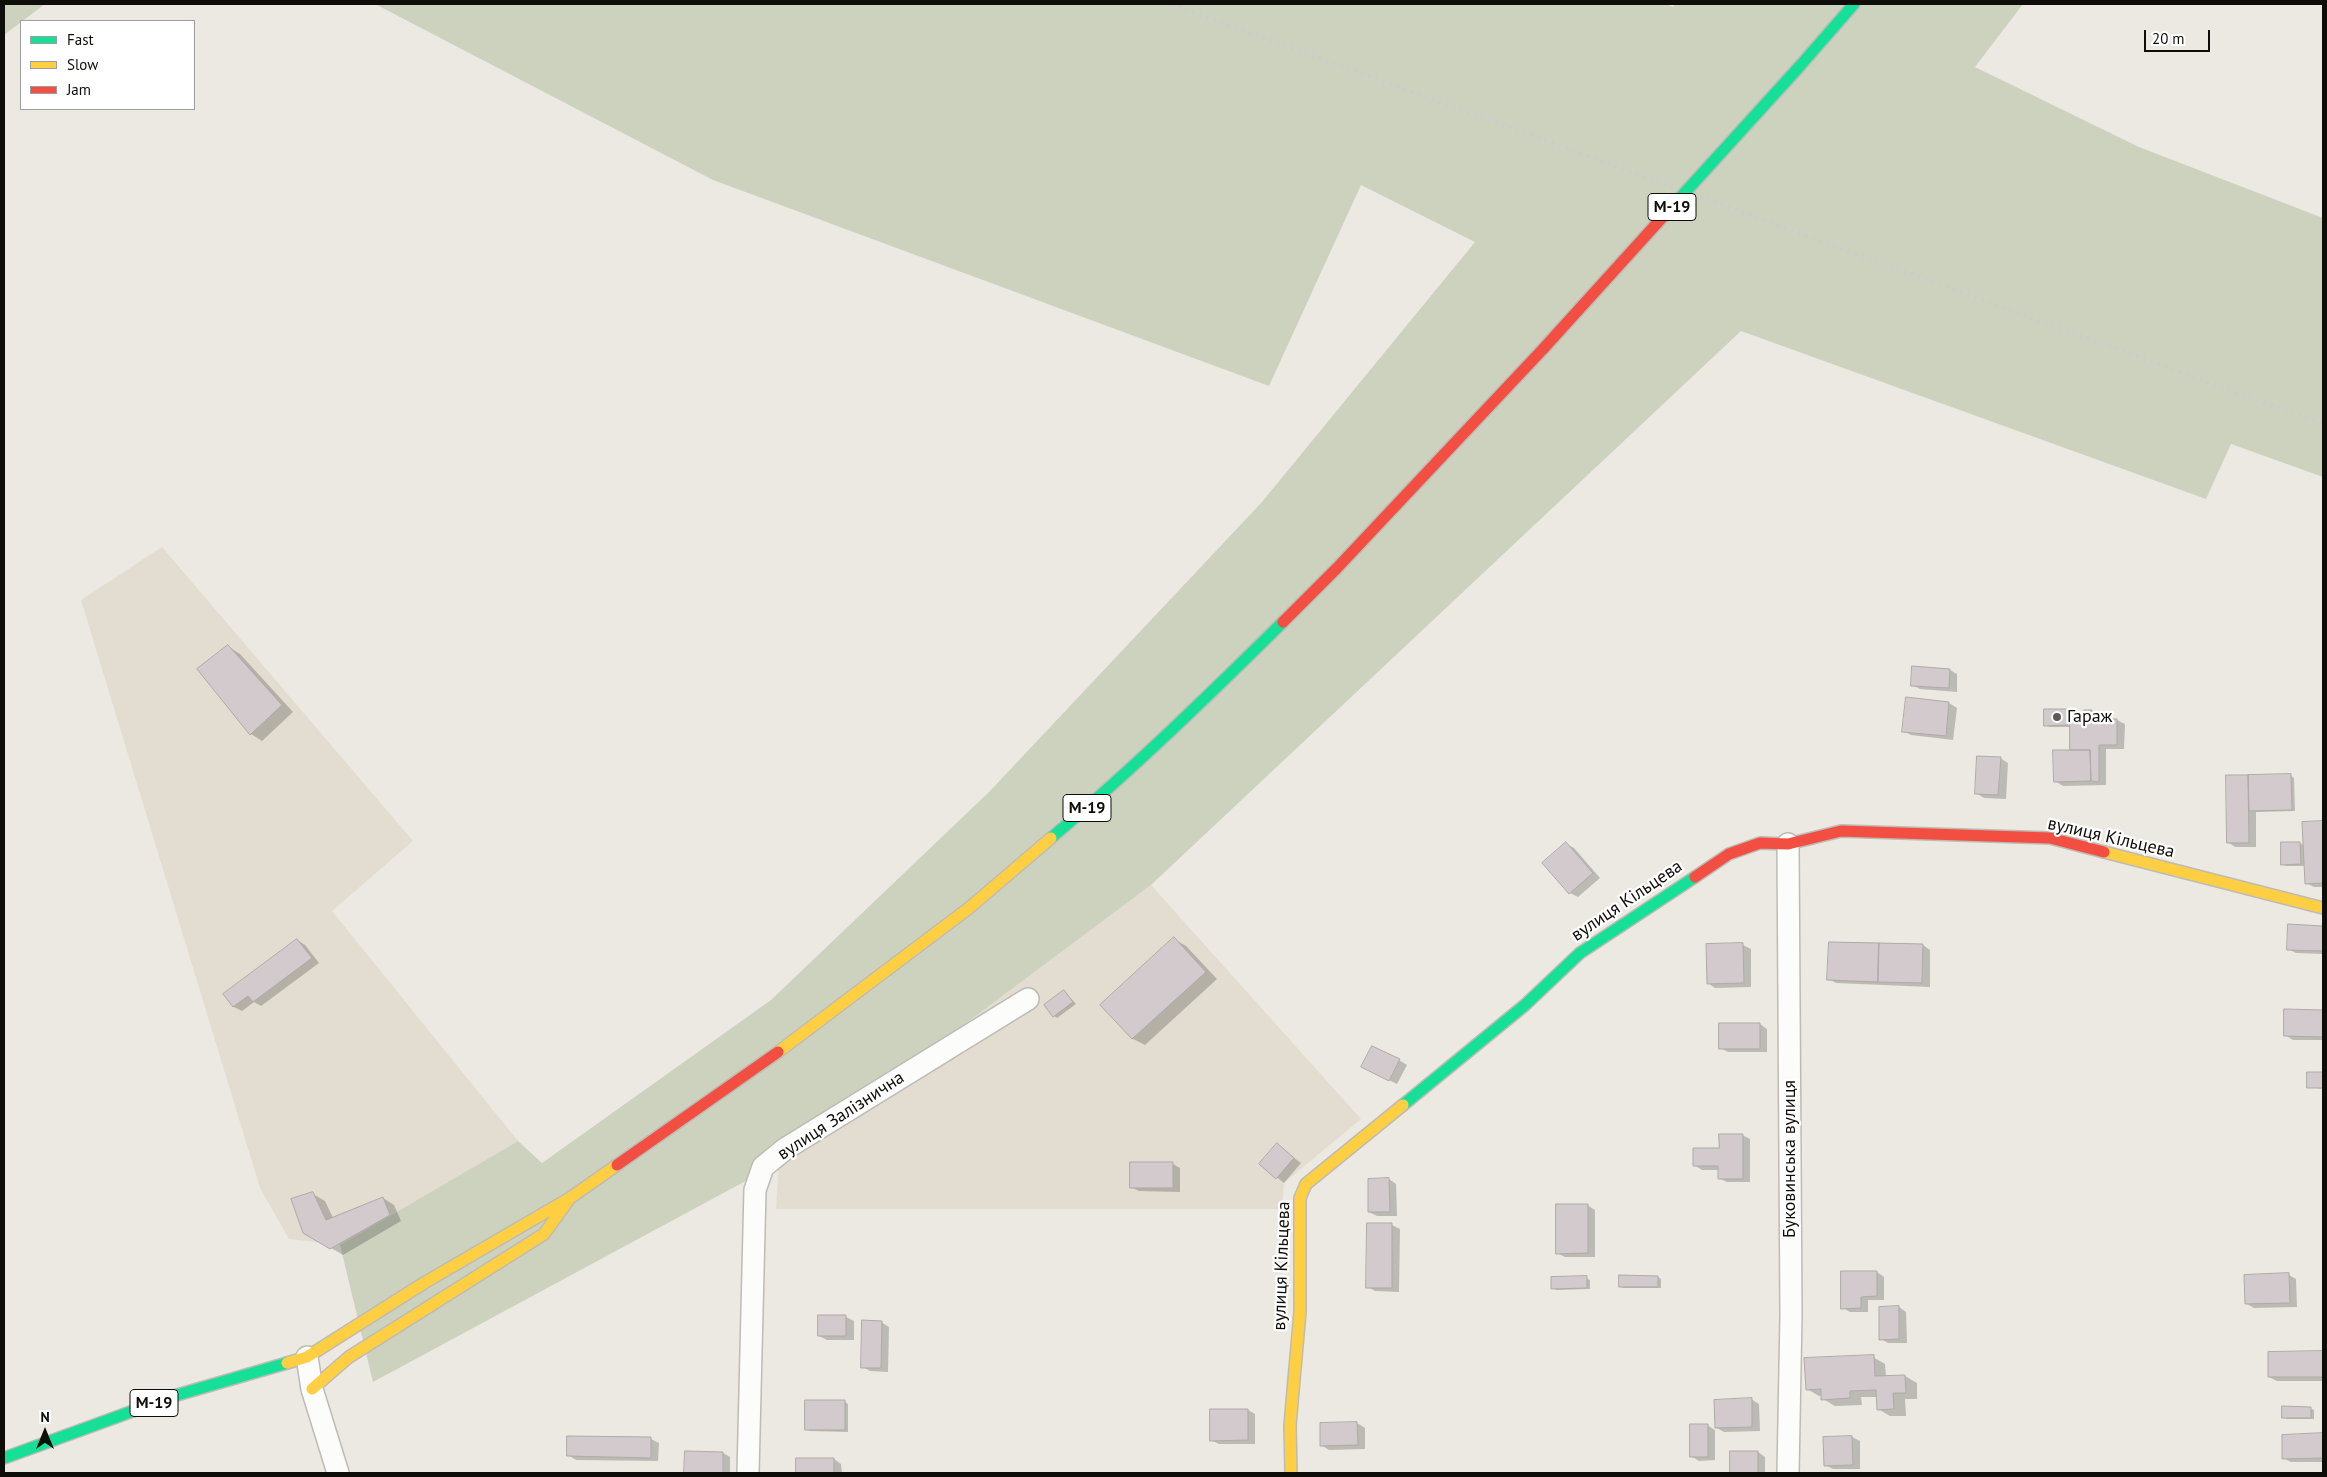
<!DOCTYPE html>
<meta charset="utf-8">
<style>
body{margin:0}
#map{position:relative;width:2327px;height:1477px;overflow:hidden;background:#ece9e2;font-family:"PT Sans",sans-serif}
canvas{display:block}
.frame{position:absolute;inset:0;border:5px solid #0f0d09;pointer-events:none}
.legend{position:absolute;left:20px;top:20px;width:175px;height:90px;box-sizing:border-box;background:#fff;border:1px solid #9f9e9d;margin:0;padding:6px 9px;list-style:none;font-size:15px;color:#0f0d09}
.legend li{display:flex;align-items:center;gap:10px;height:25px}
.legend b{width:25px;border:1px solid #9f9e9d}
.north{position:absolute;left:20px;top:1407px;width:50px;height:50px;-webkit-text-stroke:4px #fff;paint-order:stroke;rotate:0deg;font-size:14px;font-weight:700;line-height:20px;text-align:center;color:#0f0d09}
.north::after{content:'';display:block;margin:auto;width:18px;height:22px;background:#0f0d09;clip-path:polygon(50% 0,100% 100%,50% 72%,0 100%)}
.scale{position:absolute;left:2144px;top:30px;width:66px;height:22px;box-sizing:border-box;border:2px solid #0f0d09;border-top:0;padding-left:6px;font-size:15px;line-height:18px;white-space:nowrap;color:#0f0d09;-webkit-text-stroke:4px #fff;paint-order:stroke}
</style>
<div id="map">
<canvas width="2327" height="1477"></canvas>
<div class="frame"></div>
<ul class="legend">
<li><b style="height:6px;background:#16e098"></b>Fast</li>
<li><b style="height:6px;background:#ffcf43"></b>Slow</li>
<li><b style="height:6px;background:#f24e42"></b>Jam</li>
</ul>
<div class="north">N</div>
<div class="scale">20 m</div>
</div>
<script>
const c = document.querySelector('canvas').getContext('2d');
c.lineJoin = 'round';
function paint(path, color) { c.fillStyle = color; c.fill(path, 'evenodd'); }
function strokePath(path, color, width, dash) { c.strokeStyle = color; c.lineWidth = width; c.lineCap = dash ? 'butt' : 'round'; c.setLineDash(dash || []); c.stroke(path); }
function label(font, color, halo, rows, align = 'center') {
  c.font = font + ' "PT Sans",sans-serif'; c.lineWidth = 4.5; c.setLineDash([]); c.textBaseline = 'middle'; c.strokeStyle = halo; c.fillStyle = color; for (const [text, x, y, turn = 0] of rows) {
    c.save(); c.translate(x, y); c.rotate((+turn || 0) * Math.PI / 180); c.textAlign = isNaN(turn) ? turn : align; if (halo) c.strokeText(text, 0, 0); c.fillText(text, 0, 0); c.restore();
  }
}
paint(new Path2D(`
 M162 547 413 841 332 911 518 1141 340 1245 289 1239 260 1188 81 600Z
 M1151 885 1361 1119 1284 1183 1282 1209H776L779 1163Z`), '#e3dcd0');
paint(new Path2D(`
 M4 4H45L4 35Z
 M375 4H1666L1673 7 1675 4H2023L1975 67 2139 147 2323 218V477L2231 444 2206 499 1741 331 1151 885 779 1163 373 1382 340 1245 518 1141 542 1163 771 1000 989 792 1262 502 1475 242 1361 185 1269 386 713 180Z`), '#cdd2bf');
paint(new Path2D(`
 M229 647 240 654 293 712 262 741 251 734Z
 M1950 670 1957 674V692L1920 689 1912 685Z
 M1907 699 1949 703 1957 708 1953 740 1911 735 1904 731Z
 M2070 710 2073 712V720H2086L2092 711 2095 713V720H2117L2125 724 2124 749H2106V785L2063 786 2055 781 2072 751V727H2049L2045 725Z
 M2000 758 2008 763 2006 799 1984 798 1976 793Z
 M2228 776H2291L2294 778 2295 811 2256 812V847H2235L2228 842Z
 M2323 822V887H2314L2306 883V866H2286L2283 864 2300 843 2305 846 2304 823Z
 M1566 844 1574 848 1600 878 1578 897 1570 893Z
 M2289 926 2323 927V954L2296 953 2288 949Z
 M1174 939 1186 946 1217 979 1145 1045 1133 1039 1102 1005Z
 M297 940 305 945 319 963 261 1006 254 1002 242 1011 234 1007 225 995Z
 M1707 945H1743L1751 949V987L1715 988 1708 983Z
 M1923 945 1930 950V987L1836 983 1829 979Z
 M1064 991 1076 1004 1057 1018 1054 1016Z
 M2285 1011H2323V1040H2293L2285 1035Z
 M1760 1024 1767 1029V1052H1728L1721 1048Z
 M1399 1060 1407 1065 1397 1084 1370 1071Z
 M2308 1073H2323V1089L2309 1087Z
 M1742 1135 1750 1139V1182H1727L1719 1178V1170H1702L1694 1165Z
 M1277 1145 1301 1163 1284 1183 1260 1164Z
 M1173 1164 1180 1168V1192L1139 1191 1131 1187Z
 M1389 1179 1396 1184 1397 1216H1377L1369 1212Z
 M313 1194 325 1201 333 1218 383 1198 394 1205 401 1221 343 1255 304 1232Z
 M1587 1205 1595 1210V1257H1565L1557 1253Z
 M1368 1225H1392L1400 1229 1399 1292 1375 1291 1368 1287Z
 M1877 1272 1884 1277V1300H1868V1312H1850L1843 1308Z
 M2289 1275 2296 1279 2297 1307 2254 1308 2247 1304Z
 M1658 1277 1661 1279V1288H1623L1620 1286Z
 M1586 1278 1590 1280V1289L1556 1290 1553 1288Z
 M1899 1307 1906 1312 1907 1343H1888L1881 1339Z
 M819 1317H846L854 1321V1340H827L819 1336Z
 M881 1322 889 1327 888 1372 870 1371 863 1367Z
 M2269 1353H2323V1381H2277L2269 1377Z
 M1873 1357 1885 1364 1886 1377 1905 1376 1917 1383V1399H1905L1906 1416H1890L1878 1409 1877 1397H1861L1862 1405 1835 1406 1823 1399V1396H1819L1807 1389Z
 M1751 1399 1759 1404 1760 1431 1724 1432 1717 1428Z
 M806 1401 845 1402 848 1404V1432L810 1431 806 1429Z
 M2310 1408 2314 1410V1419H2287L2283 1417Z
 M1248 1410 1255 1414V1444H1219L1211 1440Z
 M1357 1423 1365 1428V1449L1329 1450 1321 1445V1424Z
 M1707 1425 1715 1430V1460L1699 1461 1691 1456Z
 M2323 1435V1462H2291L2283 1458V1436Z
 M569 1437 651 1439 659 1443 658 1461 576 1460 568 1455Z
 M1852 1437 1860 1441V1469H1833L1825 1465 1824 1438Z
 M1758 1452 1765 1457V1473H1732Z
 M686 1453H723L730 1457V1473H686Z
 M834 1459 841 1464 842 1473H797V1460Z`), '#0003');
const building = new Path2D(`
 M228 645 282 705 250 735 197 669Z
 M1912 666 1950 669 1949 688 1911 686Z
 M1906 697 1949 702 1946 736 1902 732Z
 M2044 709H2070V725L2044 726Z
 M2084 710H2092V719H2084Z
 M2070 719H2117V745H2099V782L2091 781 2090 750H2070Z
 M2053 750H2090L2091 781 2054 782Z
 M1977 756 2001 757 1998 795 1975 794Z
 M2291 774 2292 810 2249 811 2248 775Z
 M2226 775H2248L2249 843H2227Z
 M2323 821V883L2305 884 2302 822Z
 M1566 842 1593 873 1569 894 1542 863Z
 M2281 842H2300L2301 864 2281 865Z
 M2288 924 2323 926V951L2287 950Z
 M1174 937 1206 972 1132 1039 1100 1005Z
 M297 939 312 958 253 1002 248 996 233 1007 223 994Z
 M1829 942 1879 943 1878 982 1827 980Z
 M1743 943 1744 983 1707 984 1706 944Z
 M1879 943 1923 944 1922 983 1878 982Z
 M1064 990 1073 1002 1053 1017 1044 1005Z
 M2284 1009 2323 1010V1037L2284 1036Z
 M1719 1023H1760V1049H1719Z
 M1372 1046 1400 1059 1389 1081 1361 1067Z
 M2307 1072H2323V1088H2307Z
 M1719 1134H1743V1179H1718V1166H1693V1148H1719Z
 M1277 1143 1294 1158 1276 1179 1259 1164Z
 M1130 1162H1173V1188H1130Z
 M1389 1178 1390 1212H1368V1179Z
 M313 1192 326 1220 383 1197 390 1215 330 1249 303 1233 291 1199Z
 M1556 1204H1588V1253L1556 1254Z
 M1367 1223H1392V1288H1366Z
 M1841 1271H1877V1296L1861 1297V1308L1841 1309Z
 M2289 1273 2290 1303 2245 1304 2244 1275Z
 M1619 1275 1658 1276V1287H1619Z
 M1587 1276V1288L1551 1289V1277Z
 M1899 1306V1339L1879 1340V1307Z
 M818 1315H846V1336H818Z
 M862 1320 882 1321 881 1368H861Z
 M2323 1351V1377H2268V1352Z
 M1874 1355 1875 1376 1905 1375 1906 1393H1893L1894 1409 1877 1410 1876 1390 1850 1391V1398L1821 1400V1389L1806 1390 1804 1358Z
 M1752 1398V1427L1715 1428 1714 1400Z
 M805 1400H845V1430H805Z
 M2282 1406 2311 1407V1418H2282Z
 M1210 1409H1248V1440L1210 1441Z
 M1357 1422 1358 1445 1320 1446V1423Z
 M1690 1424H1708V1457H1690Z
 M2323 1433V1458L2282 1459V1435Z
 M567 1436 651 1437V1458L567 1456Z
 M1852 1436 1853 1465 1824 1466 1823 1437Z
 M685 1451 723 1452V1473H684Z
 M1730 1451H1758V1473H1730Z
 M796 1458H834V1473H796Z`);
paint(building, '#d2cacc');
strokePath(building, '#adaaa8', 1);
const street = new Path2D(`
 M307 1357 312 1389 338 1473
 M748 1473 755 1190 763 1167 785 1149 1028 999
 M1788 1473 1791 1315 1788 844`);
const fast = new Path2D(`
 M1799 67 1854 4
 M1051 838C1132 770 1208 696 1283 622
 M1403 1105 1525 1005 1580 953 1695 877
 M4 1458 177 1395 287 1363`);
const slow = new Path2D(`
 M2104 852 2323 908
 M778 1052 969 908 1051 838
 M287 1363 307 1357 424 1283 570 1198 617 1165
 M312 1389 349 1357 544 1234 570 1198
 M1291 1473 1290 1425 1300 1312V1198L1306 1184 1403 1105`);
const jam = new Path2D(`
 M1283 622 1337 568 1544 348
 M1695 877 1729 854 1760 843 1788 844 1841 831 2050 838 2104 852
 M617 1165 778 1052`);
strokePath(street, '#bdbbb5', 24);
strokePath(fast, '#bdbbb5', 14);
strokePath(slow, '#bdbbb5', 14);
strokePath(jam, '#bdbbb5', 14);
strokePath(street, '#fcfcfb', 21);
strokePath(fast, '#16e098', 11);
strokePath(slow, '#ffcf43', 11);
strokePath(jam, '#f24e42', 11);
strokePath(new Path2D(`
 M1171 4 2323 424`), '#cdccca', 4, [2.5, 5]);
const fastBridge = new Path2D(`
 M1679 199 1799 67`);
const jamBridge = new Path2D(`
 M1544 348 1679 199`);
strokePath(fastBridge, '#bdbbb5', 14, []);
strokePath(jamBridge, '#bdbbb5', 14, []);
strokePath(fastBridge, '#16e098', 11);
strokePath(jamBridge, '#f24e42', 11);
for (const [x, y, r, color] of [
 [2057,717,5,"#5c5a55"]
]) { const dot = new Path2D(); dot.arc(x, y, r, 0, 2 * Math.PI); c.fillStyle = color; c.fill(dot); strokePath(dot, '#fff', 2); }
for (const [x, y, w] of [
 [1672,207,48],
 [1087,808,48],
 [154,1403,48]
]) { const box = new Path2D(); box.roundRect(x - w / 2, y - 13.5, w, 27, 4); c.fillStyle = '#fff'; c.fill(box); strokePath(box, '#0f0d09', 1); }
label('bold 16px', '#0f0d09', null, [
 ["М-19",1672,207],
 ["М-19",1087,808],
 ["М-19",154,1403]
]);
label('18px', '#0f0d09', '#fff', [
 ["Гараж",2067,717]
], 'left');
label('18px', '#0f0d09', '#fff', [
 ["вулиця Кільцева",2111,838,13],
 ["вулиця Кільцева",1627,901,-34],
 ["вулиця Залізнична",841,1116,-33],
 ["Буковинська вулиця",1790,1159,-90],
 ["вулиця Кільцева",1282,1266,-88]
]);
</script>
